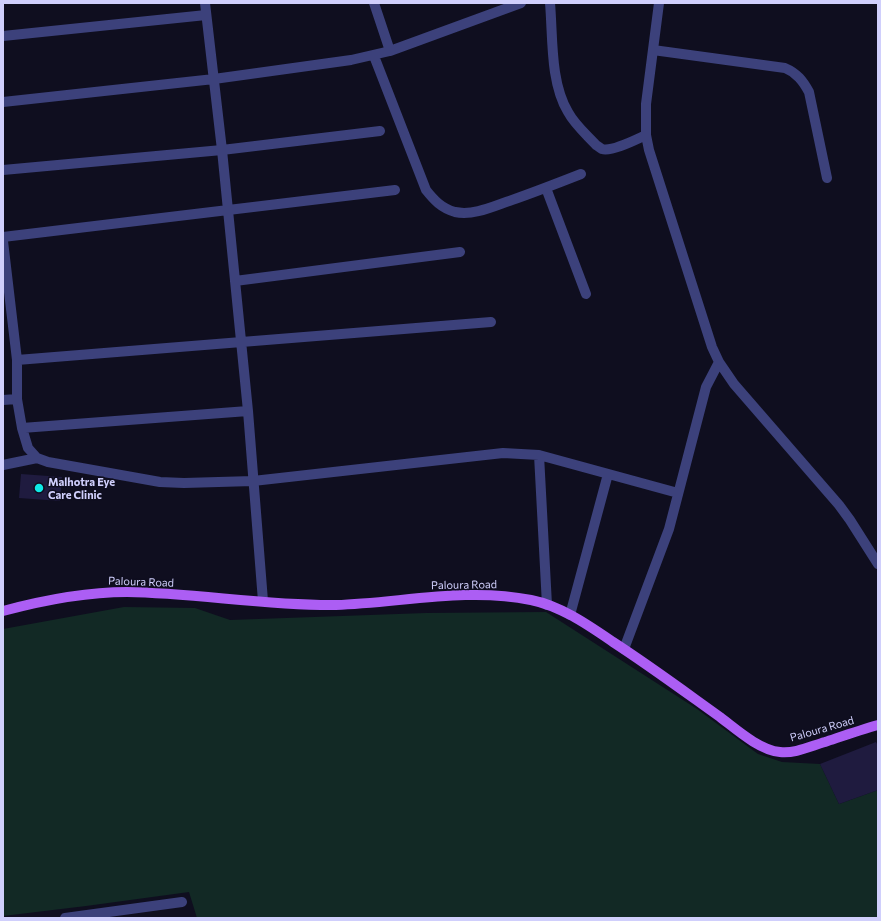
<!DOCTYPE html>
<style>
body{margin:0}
#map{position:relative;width:881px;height:921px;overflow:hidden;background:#0f0e1f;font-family:Commissioner,sans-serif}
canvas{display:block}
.frame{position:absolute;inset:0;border:4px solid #d0cffc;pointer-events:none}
</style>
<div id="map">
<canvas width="881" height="921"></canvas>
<div class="frame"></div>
</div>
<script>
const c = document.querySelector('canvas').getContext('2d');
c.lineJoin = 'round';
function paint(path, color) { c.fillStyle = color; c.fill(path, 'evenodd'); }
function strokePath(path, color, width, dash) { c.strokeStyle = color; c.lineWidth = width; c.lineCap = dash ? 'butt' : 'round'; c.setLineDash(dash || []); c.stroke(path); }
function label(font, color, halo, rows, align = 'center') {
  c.font = font + ' Commissioner,sans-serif'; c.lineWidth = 3; c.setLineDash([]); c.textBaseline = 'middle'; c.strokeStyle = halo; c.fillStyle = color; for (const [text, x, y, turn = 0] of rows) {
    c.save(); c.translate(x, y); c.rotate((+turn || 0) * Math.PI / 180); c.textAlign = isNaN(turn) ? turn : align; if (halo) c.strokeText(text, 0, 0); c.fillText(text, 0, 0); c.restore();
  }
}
paint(new Path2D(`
 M124 607 195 608 230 620 426 613 546 612 697 709 758 754 782 762 820 764 839 804 878 790V918H197L189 892 86 906 3 916V629Z`), '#122925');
paint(new Path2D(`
 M21 474 62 477 60 501 19 498Z
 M876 742 878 746V790L839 804 820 764Z`), '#1f1b3f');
strokePath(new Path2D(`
 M205 3 222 150 248 411 263 601
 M374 3 390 51
 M550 3C553 37 550 82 568 112 575 125 587 135 596 145 598 146 600 148 602 149 612 152 637 139 646 135
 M659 3 646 104V135L649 150 712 347 719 362 734 384 839 505 850 520 878 564
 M3 36 206 15
 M653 50 785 68C797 73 803 81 809 92L827 178
 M374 56 426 190C434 200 441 208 455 212 474 216 494 206 512 200 535 192 558 183 581 174
 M3 102 214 79 351 60 390 51 521 3
 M3 170 222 150 380 131
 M546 188 586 294
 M3 237 395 190
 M3 241 17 360V399L22 428 28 448 37 458 48 462 160 482 184 483 253 481 503 453 539 455 678 493
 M235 281 460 252
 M17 360 491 322
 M3 400 17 399
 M22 428 248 411
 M539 455 547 605
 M3 465 37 458
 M570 615 608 474
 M624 649 669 529 706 387 719 362
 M65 918 182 902`), '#3c417b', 10);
strokePath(new Path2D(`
 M3 611C44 600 85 592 127 592 197 593 266 606 336 605 400 603 467 587 531 600 561 606 588 625 613 642 650 666 685 692 720 717 736 729 759 750 780 752 794 754 811 746 825 742 843 736 860 730 878 725`), '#ac5ef4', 10);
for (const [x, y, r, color] of [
 [39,488,5,"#0fe8e6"]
]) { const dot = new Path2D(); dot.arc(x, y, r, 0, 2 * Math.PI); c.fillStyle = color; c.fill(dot); strokePath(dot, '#0f0e1f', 1.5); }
label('bold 11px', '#d0cffc', '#0f0e1f', [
 ["Malhotra Eye",48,482],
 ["Care Clinic",48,495]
], 'left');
label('11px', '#d0cffc', '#0f0e1f', [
 ["Paloura Road",141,582,2],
 ["Paloura Road",464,585,-1],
 ["Paloura Road",822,729,-16]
]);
</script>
